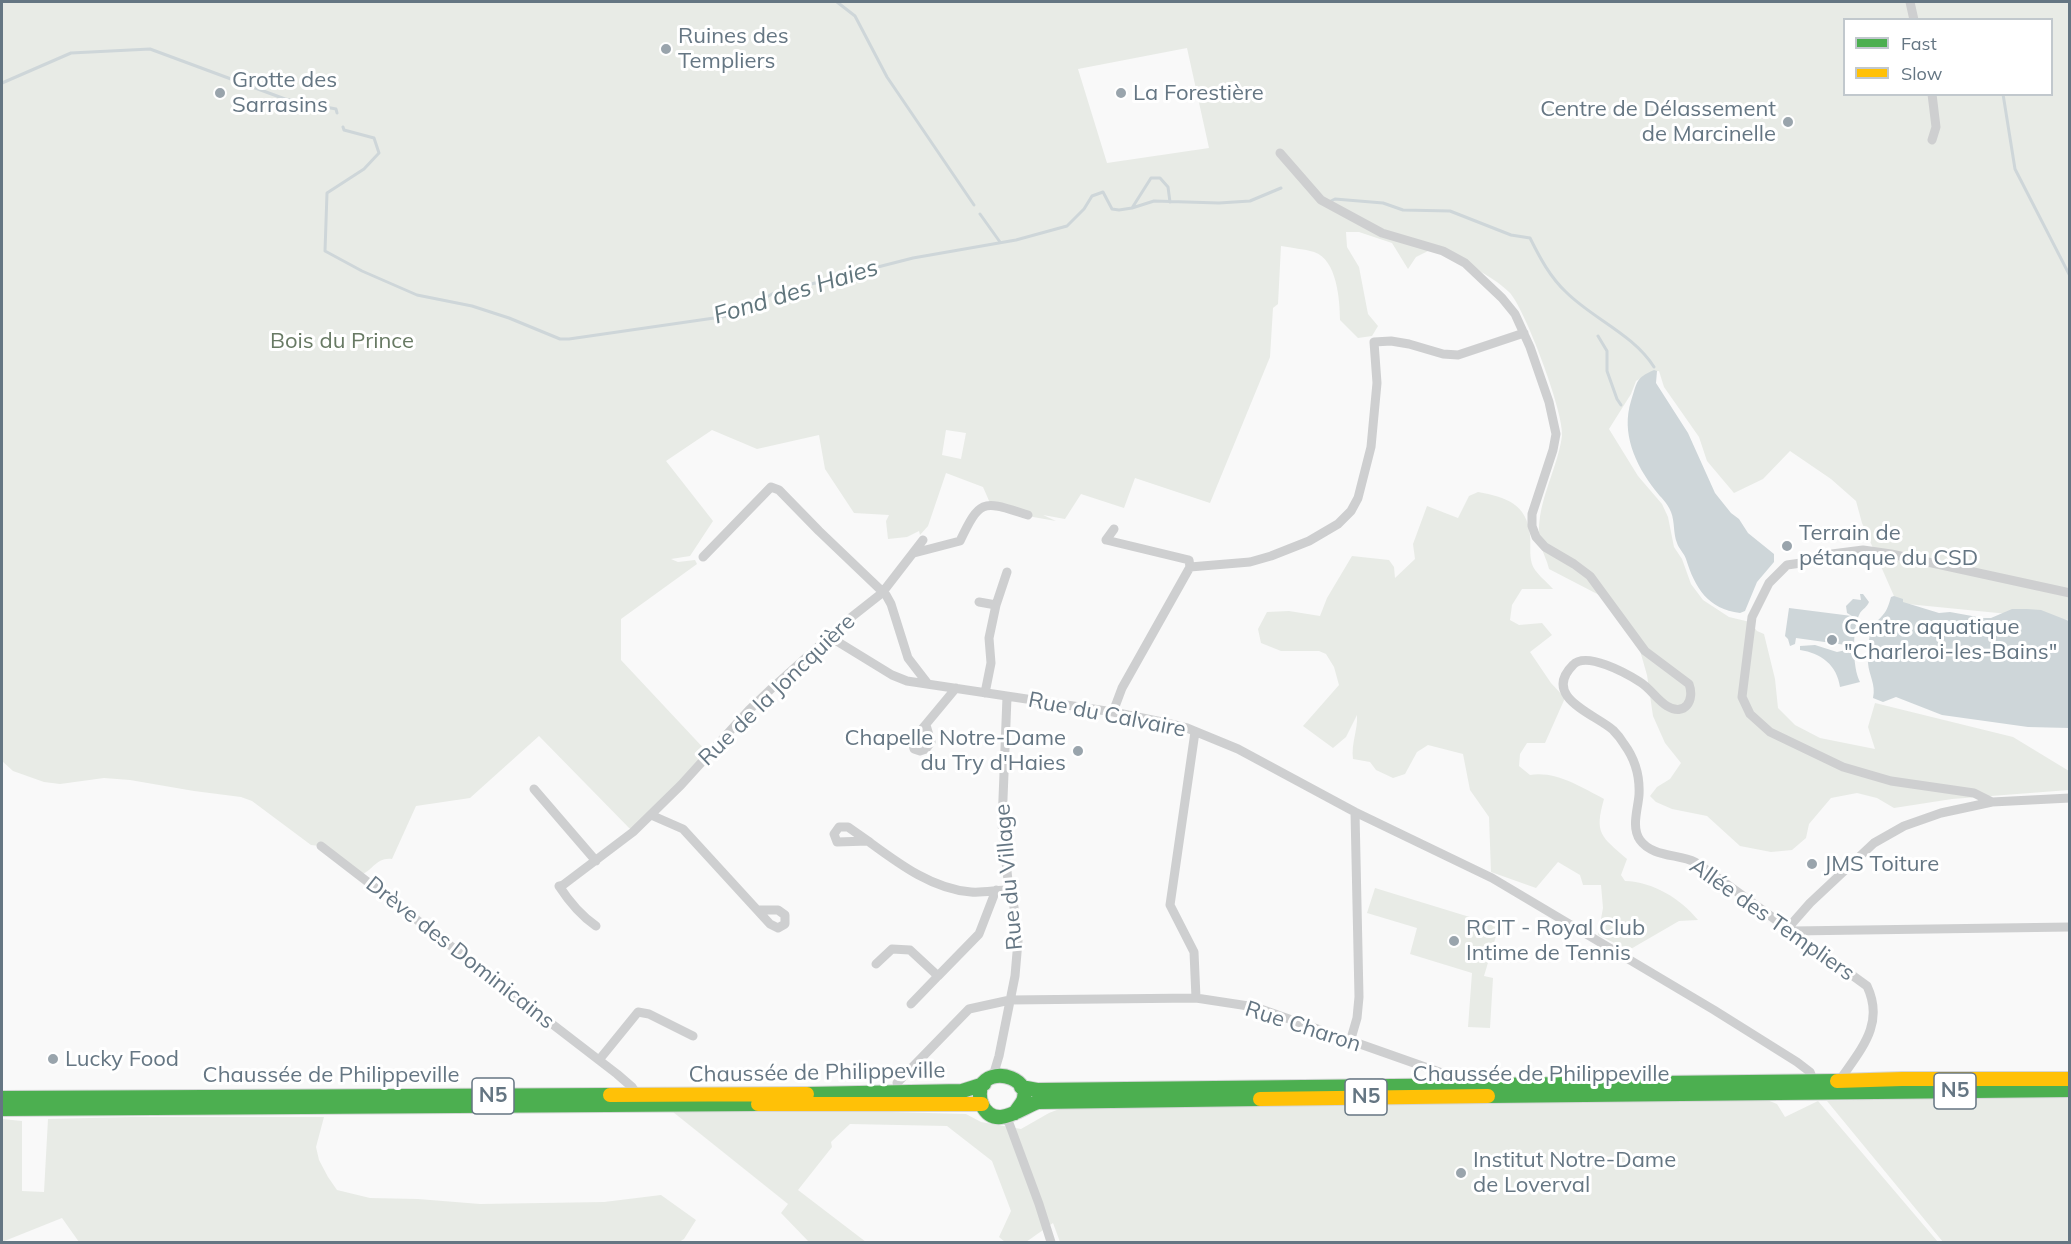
<!DOCTYPE html>
<meta charset="utf-8">
<style>
body{margin:0}
#map{position:relative;width:2071px;height:1244px;overflow:hidden;background:#f9f9f9;font-family:Mulish,sans-serif}
canvas{display:block}
.frame{position:absolute;inset:0;border:3px solid #657683;pointer-events:none}
.legend{position:absolute;left:1843px;top:18px;width:210px;height:78px;box-sizing:border-box;background:#fff;border:2px solid #c1c8cd;margin:0;padding:8px 10px;list-style:none;font-size:18px;color:#657683}
.legend li{display:flex;align-items:center;gap:12px;height:30px}
.legend b{width:30px;border:2px solid #c1c8cd}
</style>
<div id="map">
<canvas width="2071" height="1244"></canvas>
<div class="frame"></div>
<ul class="legend">
<li><b style="height:8px;background:#4caf50"></b>Fast</li>
<li><b style="height:8px;background:#ffc107"></b>Slow</li>
</ul>
</div>
<script>
const c = document.querySelector('canvas').getContext('2d');
c.lineJoin = 'round';
function paint(path, color) { c.fillStyle = color; c.fill(path, 'evenodd'); }
function strokePath(path, color, width, dash) { c.strokeStyle = color; c.lineWidth = width; c.lineCap = dash ? 'butt' : 'round'; c.setLineDash(dash || []); c.stroke(path); }
function label(font, color, halo, rows, align = 'center') {
  c.font = font + ' Mulish,sans-serif'; c.lineWidth = 6; c.setLineDash([]); c.textBaseline = 'middle'; c.strokeStyle = halo; c.fillStyle = color; for (const [text, x, y, turn = 0] of rows) {
    c.save(); c.translate(x, y); c.rotate((+turn || 0) * Math.PI / 180); c.textAlign = isNaN(turn) ? turn : align; if (halo) c.strokeText(text, 0, 0); c.fillText(text, 0, 0); c.restore();
  }
}
paint(new Path2D(`
 M2 2H2069V620L1897 603 1862 523 1856 501 1831 479 1790 451 1763 479 1734 493 1707 461 1699 437 1664 387 1659 371 1651 372 1636 381 1631 394 1609 429 1638 476 1662 504 1668 517 1674 547 1682 559 1691 584 1703 600 1729 617 1750 622 1757 631 1764 634 1775 679 1778 708 1795 725 1820 738 1875 749 1868 727 1875 703 2013 737 2069 771V790L1952 799 1894 808 1877 798 1857 793 1831 798 1809 824 1806 838 1792 850 1771 852 1740 846 1707 816 1672 809 1656 802 1650 796 1657 787 1670 779 1681 763 1665 743 1653 716 1647 675 1635 633 1603 597 1549 569C1547 560 1542 551 1540 543 1534 506 1557 472 1562 436 1565 415 1524 306 1509 292 1491 274 1457 260 1434 248L1416 257 1408 269 1392 243 1359 232H1346L1347 247 1359 267 1368 314 1378 326 1372 336 1358 338 1340 320C1340 301 1337 259 1314 252 1304 249 1292 248 1281 246L1278 304 1273 308 1270 357 1210 503 1135 478 1124 508 1081 494 1065 519 1043 515 1056 521 993 510 983 487 946 473 928 526 920 535 919 531 907 537 888 539 886 521 889 515 854 513 825 469 819 435 757 449 712 430 666 461 713 521 690 556 671 559 678 562 695 560 697 564 621 619V660L709 754 633 832 539 736 470 798 416 806 392 859C376 857 373 871 359 876L328 847 311 845 252 801 241 797 194 791 130 780 104 778 60 784 44 782 13 771 2 761ZM1844 20H2052V94H1844ZM1187 48 1209 148 1107 163 1078 69ZM946 430 966 433 961 459 942 455Z
 M1478 492C1506 497 1527 504 1530 535 1531 544 1529 555 1532 564 1534 572 1547 582 1553 589H1522L1512 605 1510 620 1519 625 1542 623 1552 635 1530 652 1551 683 1565 698 1545 743H1527L1520 754 1519 766 1530 775C1556 771 1581 787 1604 799 1594 834 1601 836 1627 859L1621 875 1625 881C1653 882 1680 898 1698 920L1679 921 1629 950 1598 935 1603 908 1601 885H1583L1580 875 1558 862 1536 888 1491 872 1489 817 1470 790 1463 754 1428 745 1417 752 1405 774 1393 778 1376 770 1370 762 1353 759C1351 743 1358 730 1357 715L1346 737 1333 748 1303 726 1339 685 1334 667 1326 654 1319 651H1281L1261 643 1258 629 1267 612 1289 611 1320 616 1327 598 1352 556 1389 560 1394 567 1395 578 1415 559 1413 544 1427 506 1458 518 1469 496Z
 M1375 888 1499 926 1484 976 1493 978 1490 1028 1468 1027 1472 973 1410 954 1417 928 1367 913Z
 M2069 1094V1242H1943L1827 1101Z
 M1767 1100 1777 1104 1785 1117 1818 1101 1938 1242H1060L1053 1223 1026 1242H1005L999 1237 1011 1211 992 1161 947 1126 850 1124 831 1142 832 1147 798 1190 866 1242H809L781 1213 788 1204 673 1112 817 1110 966 1114 981 1122 1021 1129 1049 1113 1070 1105H1305Z
 M132 1117H324L316 1147 319 1160 328 1177 337 1190 370 1198 418 1199 480 1204 604 1202 661 1195 696 1220 684 1239 679 1242H79L62 1218 2 1242V1119L22 1121V1191L44 1192 48 1119Z`), '#e8ebe6');
paint(new Path2D(`
 M1654 370 1657 371 1656 383 1688 433 1715 493 1731 513 1739 519 1748 533 1774 554V562L1757 582 1745 611 1740 613C1708 609 1695 588 1686 559 1684 553 1679 549 1677 543 1673 533 1675 522 1671 512 1667 502 1661 498 1655 490 1635 464 1621 433 1631 401 1637 383 1635 378 1654 370Z
 M1860 594H1863L1869 602C1867 607 1863 609 1860 613 1852 627 1852 668 1860 682L1840 687C1837 665 1821 653 1800 650V646L1815 645 1837 652 1846 650V645L1796 638 1795 644 1790 646 1788 639 1785 636 1789 608 1852 616 1847 613 1846 606 1853 599 1861 600Z
 M1894 596 1903 599V602L1939 613 1950 612 1983 618H1991L2012 609H2027L2041 610 2069 621V728L2028 727 1942 715 1896 697 1883 702 1873 698C1876 684 1869 676 1868 663 1867 651 1869 639 1871 628 1874 622 1878 621 1882 616 1887 611 1889 604 1891 597Z`), '#ced6d9');
strokePath(new Path2D(`
 M837 2 855 16 887 77 974 205
 M2 83 71 53 150 49 285 99 336 109 337 113
 M2003 94 2015 169 2070 276
 M343 127 344 130 374 138 379 153 364 169 327 193 325 251 362 271 417 295 472 306 509 318 560 339H569L735 315 772 294 913 258 1016 240 1067 226 1084 209 1092 196 1103 192 1112 209 1119 210 1132 208 1154 201 1219 203 1250 201 1281 188
 M1331 201 1335 199 1383 203 1403 210 1450 211 1511 235 1530 238C1540 258 1550 277 1566 292 1593 319 1633 334 1654 367
 M1132 208 1151 178H1160L1168 187 1170 202
 M980 214 1000 242
 M1598 336 1607 351V371L1617 399 1621 405`), '#ced6d9', 3);
const fast = new Path2D(`
 M1021 1087 1037 1090 1837 1081
 M807 1094 962 1091 984 1084
 M1488 1096 2070 1090
 M2 1098 610 1095
 M2 1109 758 1104
 M1015 1113C1017 1109 1021 1105 1023 1101 1032 1080 996 1067 983 1083 979 1088 979 1098 982 1105 995 1131 1020 1108 1038 1102L1260 1099`);
const slow = new Path2D(`
 M1837 1081 1902 1079H2070
 M610 1095 807 1094
 M1260 1099 1488 1096
 M758 1104H982`);
strokePath(fast, '#d5d6d7', 16);
strokePath(slow, '#d5d6d7', 16);
strokePath(new Path2D(`
 M1910 2 1914 20
 M1932 94 1936 127 1932 140
 M1280 153 1321 200 1382 233 1443 251 1465 263 1502 298 1515 314 1530 347 1549 402 1556 434 1553 450 1532 514V526L1536 537 1545 547 1574 564 1590 576 1645 651 1689 684C1695 700 1685 717 1667 706 1657 700 1650 688 1640 682 1626 673 1586 651 1573 665 1541 697 1595 714 1613 730 1617 734 1621 739 1624 744 1635 759 1640 777 1639 795 1638 809 1631 827 1640 840 1652 857 1678 854 1695 862 1701 866 1708 871 1714 875L1867 986C1885 1024 1861 1049 1840 1080
 M1114 529 1106 540 1189 560 1190 567
 M914 553 960 541C981 497 983 501 1028 515
 M703 557 771 487 779 490 819 531 886 595 891 604 908 658 928 684
 M979 602 996 605
 M830 637 892 675 907 681 1113 712 1162 722 1187 728 1238 749 1355 812 1492 878 1714 1010 1797 1062 1810 1072 1814 1082
 M985 693 991 663 989 638 996 605 1007 572
 M1113 712 1122 688 1190 567 1250 562 1271 556 1309 541 1338 524 1351 511 1358 498 1371 447 1377 383 1374 342 1391 341 1409 344 1443 354 1458 355 1524 333
 M926 725 931 742 926 749 920 751 914 749 912 741 956 688
 M1195 732 1170 905 1194 952 1196 998
 M534 789 596 861
 M1992 802 1974 793 1891 781 1843 767 1770 732 1750 714 1742 697 1752 617 1769 583 1787 565 1801 563 1824 555 1863 550 1891 554 2070 593
 M651 815 683 829 770 924 778 928 785 924V915L778 910H759
 M868 841 848 827H839L834 834 837 842 868 841C898 863 932 889 971 892 983 893 997 890 1009 890
 M321 846 617 1074 632 1087 637 1095
 M596 926C580 915 570 903 559 886L563 885 633 832 681 785 749 710 771 689 849 619 882 593 923 540
 M1788 928 1810 903 1874 843 1904 826 1941 813 1992 802 2070 798
 M1793 931 2070 927
 M876 964 892 949 910 950 938 976 979 934 996 890
 M911 1004 938 976
 M1350 1042 1357 1018 1359 997 1355 812
 M599 1060 638 1012 649 1014 693 1036
 M993 1076 999 1056 1015 976 1018 941 1014 907 1009 890 1002 824 1007 697
 M897 1083 969 1009 1010 1000 1196 998 1255 1007 1462 1080 1467 1084
 M1004 1117 1009 1123 1039 1204 1051 1242`), '#cecfd0', 9);
strokePath(fast, '#4caf50', 14);
strokePath(slow, '#ffc107', 14);
for (const [x, y, r, color] of [
 [666,49,6,"#99a4ac"],
 [220,93,6,"#99a4ac"],
 [1121,93,6,"#99a4ac"],
 [1788,122,6,"#99a4ac"],
 [1787,546,6,"#99a4ac"],
 [1832,640,6,"#99a4ac"],
 [1078,751,6,"#99a4ac"],
 [1812,864,6,"#99a4ac"],
 [1454,941,6,"#99a4ac"],
 [53,1059,6,"#99a4ac"],
 [1461,1173,6,"#99a4ac"]
]) { const dot = new Path2D(); dot.arc(x, y, r, 0, 2 * Math.PI); c.fillStyle = color; c.fill(dot); strokePath(dot, '#fff', 2); }
for (const [x, y, w] of [
 [1955,1091,42],
 [493,1096,42],
 [1366,1097,42]
]) { const box = new Path2D(); box.roundRect(x - w / 2, y - 18, w, 36, 4.5); c.fillStyle = '#fff'; c.fill(box); strokePath(box, '#657683', 1.5); }
label('bold 21px', '#657683', null, [
 ["N5",1955,1091],
 ["N5",493,1096],
 ["N5",1366,1097]
]);
label('22px', '#657683', '#fff', [
 ["Ruines des",678,36],
 ["Templiers",678,61],
 ["Grotte des",232,80],
 ["Sarrasins",232,105],
 ["La Forestière",1133,93],
 ["Centre de Délassement",1776,109,"right"],
 ["de Marcinelle",1776,134,"right"],
 ["Terrain de",1799,533],
 ["pétanque du CSD",1799,558],
 ["Centre aquatique",1844,627],
 ["\"Charleroi-les-Bains\"",1844,652],
 ["Chapelle Notre-Dame",1066,738,"right"],
 ["du Try d'Haies",1066,763,"right"],
 ["JMS Toiture",1824,864],
 ["RCIT - Royal Club",1466,928],
 ["Intime de Tennis",1466,953],
 ["Lucky Food",65,1059],
 ["Institut Notre-Dame",1473,1160],
 ["de Loverval",1473,1185]
], 'left');
label('22px', '#687a64', '#fff', [
 ["Bois du Prince",342,341]
]);
label('22px', '#657683', '#fff', [
 ["Rue de la Joncquière",777,690,-44],
 ["Rue du Calvaire",1107,715,11],
 ["Rue du Village",1009,877,-95],
 ["Allée des Templiers",1772,920,35],
 ["Drève des Dominicains",460,953,38],
 ["Rue Charon",1303,1027,18],
 ["Chaussée de Philippeville",817,1073,-1],
 ["Chaussée de Philippeville",1541,1074],
 ["Chaussée de Philippeville",331,1075]
]);
label('italic 24px', '#60757c', '#fff', [
 ["Fond des Haies",796,292,-17]
]);
</script>
